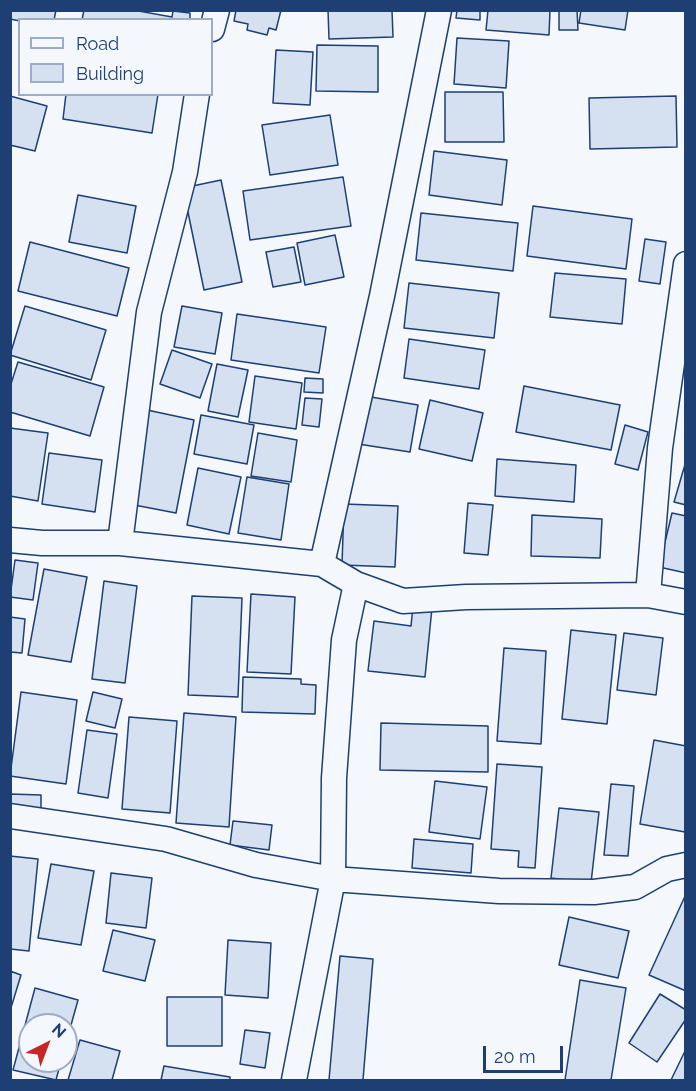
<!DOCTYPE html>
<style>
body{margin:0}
#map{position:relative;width:696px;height:1091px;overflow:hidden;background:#f4f7fb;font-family:Raleway,sans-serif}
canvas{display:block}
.frame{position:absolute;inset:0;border:12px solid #1d3f73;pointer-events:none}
.legend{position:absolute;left:18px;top:18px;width:195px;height:78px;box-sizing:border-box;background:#f4f7fb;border:2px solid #9eadc5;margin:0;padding:8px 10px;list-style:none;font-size:18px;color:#1d3f73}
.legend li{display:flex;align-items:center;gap:12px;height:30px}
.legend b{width:30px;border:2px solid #9eadc5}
.north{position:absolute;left:18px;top:1013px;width:60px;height:60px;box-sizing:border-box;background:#f4f7fb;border:2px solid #9eadc5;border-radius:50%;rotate:42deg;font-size:16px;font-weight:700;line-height:24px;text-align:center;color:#1d3f73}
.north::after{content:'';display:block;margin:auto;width:21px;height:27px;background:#c62828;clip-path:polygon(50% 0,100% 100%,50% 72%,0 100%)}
.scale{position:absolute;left:483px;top:1046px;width:80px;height:27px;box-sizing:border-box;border:3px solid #1d3f73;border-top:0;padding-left:8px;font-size:18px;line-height:21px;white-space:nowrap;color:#1d3f73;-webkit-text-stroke:4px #f4f7fb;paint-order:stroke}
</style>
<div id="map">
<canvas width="696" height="1091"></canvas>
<div class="frame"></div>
<ul class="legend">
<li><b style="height:8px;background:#f4f7fb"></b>Road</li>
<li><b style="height:16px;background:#d5e0f0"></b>Building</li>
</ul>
<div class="north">N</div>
<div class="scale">20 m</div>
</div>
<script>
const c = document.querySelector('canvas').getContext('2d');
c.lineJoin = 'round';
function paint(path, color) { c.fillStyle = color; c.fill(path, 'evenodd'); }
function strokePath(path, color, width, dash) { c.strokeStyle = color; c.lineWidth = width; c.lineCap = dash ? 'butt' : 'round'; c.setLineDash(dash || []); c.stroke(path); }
const building = new Path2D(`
 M10 10H56L54 20 20 21 10 19Z
 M84 10H133L172 17 173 11 190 13V20H82Z
 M236 10H281L276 30 269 28 267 35 247 30 248 24 234 21Z
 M328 10H392L393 37 329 39Z
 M457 10H480V20L456 18Z
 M488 10H550L549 35 486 30Z
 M559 10H577L578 30H559Z
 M581 10H628L625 30 579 23Z
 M457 38 509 41 506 88 454 84Z
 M317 45 378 46V92L316 91Z
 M276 50 313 52 310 105 273 103Z
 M445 92H503L504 142H445Z
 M66 94H158L152 133 63 119Z
 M10 96 47 106 35 151 10 145Z
 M676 96 677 147 590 149 589 98Z
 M330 115 338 165 270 175 262 125Z
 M434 151 507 160 502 205 429 195Z
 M343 177 351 226 250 240 243 191Z
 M221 180 242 282 204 290 183 188Z
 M78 195 136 206 127 253 69 242Z
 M533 206 632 219 626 269 527 256Z
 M421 213 518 223 513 271 416 260Z
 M335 235 344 277 305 285 297 243Z
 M645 239 666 242 660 284 639 281Z
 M30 242 129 268 117 316 18 291Z
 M294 247 301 282 273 287 266 252Z
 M555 273 626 279 622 324 550 317Z
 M409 283 499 293 494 338 404 328Z
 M25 306 106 330 91 380 10 355Z
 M182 306 222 313 215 354 174 347Z
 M237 314 326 327 319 373 231 360Z
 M409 339 485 350 479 389 404 378Z
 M172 350 212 364 200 398 160 384Z
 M18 362 104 387 90 436 10 412V387Z
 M217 364 248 370 238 417 208 411Z
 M255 376 302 383 296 429 249 422Z
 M305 378 323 379V393L304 392Z
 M524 386 620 405 611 450 516 432Z
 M365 396 418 405 410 452 358 444Z
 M305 398 322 399 319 427 302 425Z
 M430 400 483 413 472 461 419 449Z
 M147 410 194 420 176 513 129 504Z
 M201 415 254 425 247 464 194 454Z
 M625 425 648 432 638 470 615 464Z
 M10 428 48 433 38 501 10 496Z
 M258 433 297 440 291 482 251 476Z
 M49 453 102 460 95 512 42 504Z
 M497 459 576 465 574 502 495 496Z
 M686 461V505L674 502Z
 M198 468 241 477 229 534 187 525Z
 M247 477 289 484 281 540 238 533Z
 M468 503 493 505 488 555 464 553Z
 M344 504 398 506 395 567 342 565Z
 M672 513 686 516V573L659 567Z
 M532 515 602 519 600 558 531 556Z
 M15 560 38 563 33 600 10 597Z
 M44 569 87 577 71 662 28 655Z
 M104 581 137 586 125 683 92 679Z
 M251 594 295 597 291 674 247 672Z
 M192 596 242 598 238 697 188 695Z
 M413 606 432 608 425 677 368 671 374 621 411 626Z
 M10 617 25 619 22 653 10 652Z
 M571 630 616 635 607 724 562 719Z
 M624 633 663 638 656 695 617 690Z
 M504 648 546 651 541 744 497 741Z
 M243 677 301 679V684L316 685 315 714 242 712Z
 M21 692 77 700 66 784 10 776Z
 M93 692 122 699 115 728 86 721Z
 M184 713 236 717 229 827 176 823Z
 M129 717 177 721 170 813 122 809Z
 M381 723 488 726V772L380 770Z
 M87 730 117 734 108 798 78 793Z
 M654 740 686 746 685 832 640 824Z
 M497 764 542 767 535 868 518 867 519 851 491 849Z
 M435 781 487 787 480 839 429 832Z
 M611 784 634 786 628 856 604 855Z
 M10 794 41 795V811L10 810Z
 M559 808 599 812 591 883 551 878Z
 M233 821 272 825 269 850 230 845Z
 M414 839 473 844 471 873 412 868Z
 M10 856 38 859 29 951 10 949Z
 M51 864 94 871 81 945 38 938Z
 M111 873 152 878 146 928 106 923Z
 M686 894V991L649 975Z
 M569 917 629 931 618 978 559 965Z
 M113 930 155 940 145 981 103 971Z
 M228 940 271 943 268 998 225 995Z
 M340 956 373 959 363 1080H329Z
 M10 971 21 975 10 1011Z
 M580 980 626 988 611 1080H565Z
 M35 988 78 1000 66 1043V1025H30V1061H61L56 1080 13 1070Z
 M660 994 686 1010V1019L657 1062 629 1043Z
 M167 997H222V1046H167Z
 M245 1030 270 1033 265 1068 240 1064Z
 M80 1040 120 1051 112 1080H68Z
 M686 1049V1080H671Z
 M164 1066 230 1077V1080H161Z`);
paint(building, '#d5e0f0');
strokePath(building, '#1d3f73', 1.5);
const street = new Path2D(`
 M212 29 217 10
 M10 540 42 543H120L322 564 356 584 403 601 466 597 648 595 686 602
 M120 543 149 312 185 172 197 94
 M322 564 382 296 439 10
 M648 595 660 448 686 264
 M10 816 166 839 256 865 333 879 499 891 594 892 635 887 667 869 686 865
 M294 1080 333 879 334 778 344 640 356 584`);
strokePath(street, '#1d3f73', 27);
strokePath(street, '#f4f7fb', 24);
</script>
